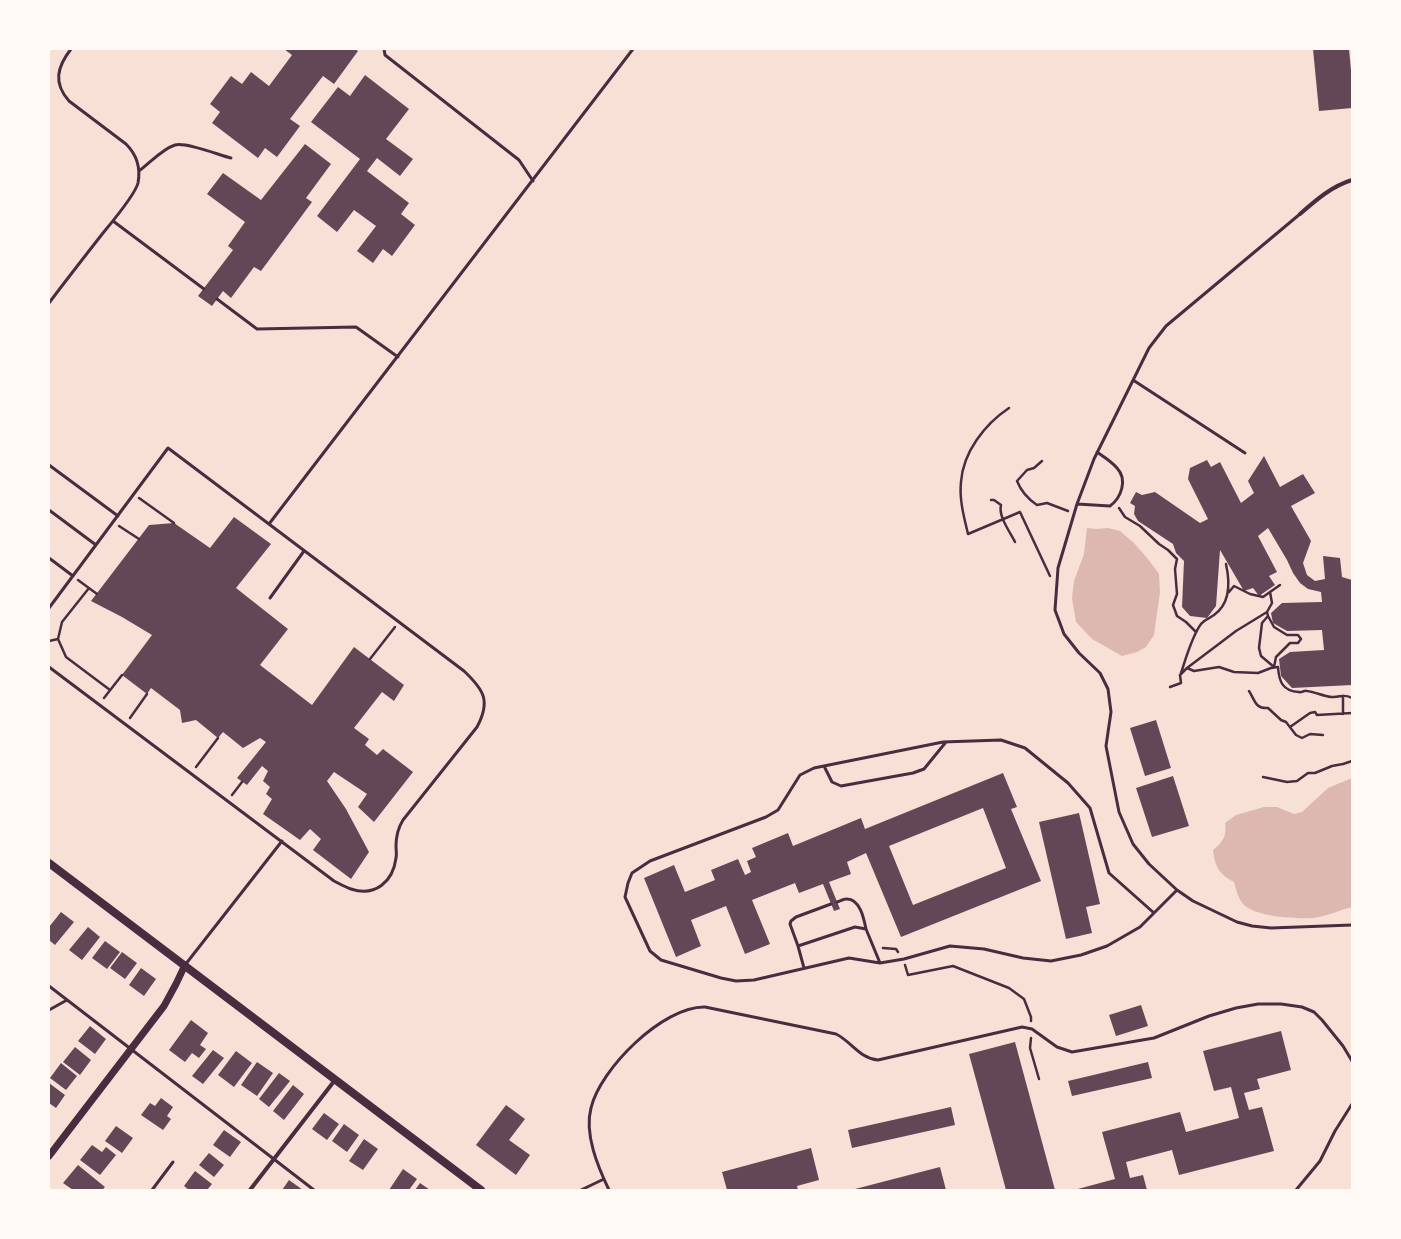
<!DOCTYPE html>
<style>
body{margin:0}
#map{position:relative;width:1401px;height:1239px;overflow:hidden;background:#f7e1d7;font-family:Lora,serif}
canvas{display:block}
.frame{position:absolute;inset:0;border:50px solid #fffaf5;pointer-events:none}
</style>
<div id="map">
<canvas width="1401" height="1239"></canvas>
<div class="frame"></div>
</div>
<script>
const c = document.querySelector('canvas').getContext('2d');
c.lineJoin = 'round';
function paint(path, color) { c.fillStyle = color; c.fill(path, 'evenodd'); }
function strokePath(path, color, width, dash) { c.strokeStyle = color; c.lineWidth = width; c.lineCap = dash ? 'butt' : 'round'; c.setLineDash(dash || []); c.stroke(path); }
paint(new Path2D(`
 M1087 528 1097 529 1108 528 1120 531 1134 543 1148 559 1159 574 1160 592 1154 635 1146 647 1137 652 1122 656 1092 639 1076 622 1072 598 1074 581 1084 554Z
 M1352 778V907C1340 910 1325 917 1313 918 1296 919 1257 917 1244 905 1238 899 1236 889 1234 882 1219 874 1215 867 1213 850 1223 842 1227 836 1225 823L1236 815 1264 807H1277L1294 814 1302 812 1328 788Z`), '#dcb8b0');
paint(new Path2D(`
 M284 49H355L358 51 334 84 323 76 290 119 300 126 277 157 265 148 258 158 212 123 220 112 210 104 231 76 242 84 251 72 269 86 292 55Z
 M1313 49H1349L1352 81V108L1319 111Z
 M365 75 409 109 386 139 413 159 400 176 377 158 367 171 409 203 401 214 415 225 392 256 383 249 373 263 357 251 376 226 354 210 337 232 317 216 360 159 311 122 338 87 350 96Z
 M305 144 331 164 306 198 312 202 261 271 254 267 231 298 223 291 212 306 198 296 233 250 228 246 245 222 207 194 223 173 261 200Z
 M1264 456 1280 487 1303 474 1315 493 1291 506 1311 541 1303 563 1307 575 1315 581 1325 579 1323 556 1340 558 1342 577 1352 580V685L1292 688 1281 676 1279 659 1290 652 1324 650 1322 630 1287 631 1273 623 1271 613 1282 603 1322 602 1321 592 1308 589 1300 583 1293 573 1287 560 1268 528 1258 536 1277 572 1269 576 1275 585 1259 596 1253 588 1244 591 1220 550 1216 606 1207 618 1190 616 1182 607 1184 561 1176 553 1173 544 1138 521 1134 514 1135 506 1130 503 1136 492 1142 495 1155 492 1200 523 1208 519 1188 479 1190 468 1207 460 1211 467 1220 462 1241 503 1254 493 1248 481Z
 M234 517 271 544 236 588 288 629 260 665 312 705 354 647 404 685 394 701 382 692 354 728 369 739 365 745 377 755 383 749 413 772 374 822 358 807 367 794 334 772 327 781 346 809 369 852 351 879 313 850 321 839 310 829 300 840 263 814 272 799 266 794 270 787 263 781 268 771 262 766 247 785 237 778 266 742 260 738 243 748 223 732 218 738 196 720 182 723 180 710 151 688 147 694 122 675 152 635 122 617 91 601 149 525 174 523 210 548Z
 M1156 720 1171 768 1145 776 1130 728Z
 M1003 773 1017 807 1011 809 1041 881 901 937 866 853 847 862 851 874 829 882 840 909 834 911 823 884 799 893 795 883 752 900 770 944 745 954 726 906 691 920 701 946 676 957 644 878 674 865 685 892 715 880 711 870 738 859 745 875 751 872 747 861 756 857 752 848 788 833 793 846 861 818 865 829ZM983 808 1006 868 913 905 889 846Z
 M1173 776 1189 826 1152 837 1136 788Z
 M1079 813 1100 904 1086 907 1092 933 1066 939 1039 822Z
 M61 912 74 922 55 945 49 940V927Z
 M88 927 100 937 82 960 69 950Z
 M105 941 120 952 107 969 92 958Z
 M122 952 137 963 125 979 110 968Z
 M141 968 156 979 144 996 129 985Z
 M1141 1005 1148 1026 1116 1036 1109 1015Z
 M191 1020 208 1033 200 1045 206 1049 199 1058 192 1053 185 1062 169 1050Z
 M90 1026 106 1039 95 1054 78 1041Z
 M1281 1031 1291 1070 1257 1079 1260 1089 1244 1093 1249 1110 1262 1107 1274 1151 1179 1175 1172 1150 1126 1162 1130 1178 1143 1175 1147 1190H1074L1115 1179 1102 1132 1180 1112 1186 1132 1239 1118 1231 1087 1214 1091 1203 1051Z
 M1015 1042 1055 1190H1006L969 1054Z
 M75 1047 91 1060 80 1075 63 1062Z
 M213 1050 224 1058 203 1084 192 1076Z
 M236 1051 252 1063 234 1087 218 1075Z
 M257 1062 273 1073 257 1096 241 1085Z
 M1148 1062 1152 1078 1072 1096 1068 1081Z
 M61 1063 77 1076 66 1090 50 1078Z
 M279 1073 290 1081 269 1107 259 1099Z
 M49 1083 65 1095 56 1108 49 1103Z
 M293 1085 304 1094 284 1120 273 1111Z
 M161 1098 173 1107 167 1116 171 1119 163 1130 141 1115 150 1103 155 1106Z
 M506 1105 525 1119 509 1140 530 1155 516 1175 476 1145Z
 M951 1107 955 1125 852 1148 848 1130Z
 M324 1113 339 1124 327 1140 312 1129Z
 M344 1124 359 1135 347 1152 332 1141Z
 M116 1126 133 1138 122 1153 105 1141Z
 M224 1130 241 1142 230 1157 213 1145Z
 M364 1139 378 1149 363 1170 349 1161Z
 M92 1145 102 1152 106 1147 116 1155 100 1175 80 1160Z
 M811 1148 819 1180 797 1186 798 1190H727L722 1172Z
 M209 1153 224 1165 214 1177 199 1165Z
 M78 1165 105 1187 102 1190H73L63 1183Z
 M940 1167 946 1190H855V1189Z
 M403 1169 417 1179 409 1190H389Z
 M195 1171 212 1184 207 1190H189L184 1186Z
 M289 1180 303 1190H282Z
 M420 1183 430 1190H415Z`), '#644757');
strokePath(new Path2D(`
 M1009 408C985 424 963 452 961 482 959 499 964 517 968 534L1020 512 1050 576
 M1042 461 1034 468 1027 470 1017 481C1021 491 1028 499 1037 505L1047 503 1068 511
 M139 498 174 523
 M991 500H994L1001 505C998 516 1010 532 1015 542
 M1119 508 1125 517 1140 526 1159 544 1168 550 1177 559 1175 569 1177 594 1173 605 1177 616 1186 622 1196 632
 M119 526 139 539
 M78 580 97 594
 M1229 592 1234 586 1250 594 1263 597 1270 592
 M1267 612 1268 616 1262 623 1259 648 1261 656 1274 667 1276 657 1290 643H1298L1301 639 1298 635H1287L1274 627 1268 616
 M58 639 62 622 89 588
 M49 641 58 639 66 657 110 690
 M370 659 395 627
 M1187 668 1194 671 1219 667 1234 672 1258 673 1271 668 1278 667C1279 681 1282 691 1299 692 1302 693 1304 690 1307 691 1315 692 1323 696 1331 697 1341 698 1342 693 1352 698
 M1181 673C1186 658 1192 636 1201 624 1204 620 1210 618 1214 615 1231 603 1230 582 1226 564
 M1170 687 1181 683 1180 675 1187 668 1236 631 1267 612 1272 603 1270 592 1280 585
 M1249 691C1255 700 1255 709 1268 708L1281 720 1286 722 1296 735 1302 738 1310 734 1323 735
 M1343 696V714
 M104 698 122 675
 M130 718 147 694
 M1290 727 1310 713 1315 712 1317 715 1352 713
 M196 767 218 738
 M1263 777 1287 782 1297 781 1308 773H1315L1332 766 1343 764 1352 761
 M232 795 242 782
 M883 948 896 949 898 952
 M905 965 908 975 953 966 1009 988 1024 999 1031 1017V1021
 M1031 1038 1030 1048 1039 1079`), '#4a2c40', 2.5);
strokePath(new Path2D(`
 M384 49 385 55 519 160 533 181
 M139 171C150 163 162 149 175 145 186 142 219 155 231 158
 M1300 214 1166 326 1149 348 1094 459 1077 504 1058 568 1055 610 1064 634 1079 653 1100 673 1108 689 1111 712 1106 746 1119 812 1133 844 1149 864 1177 890 1193 901 1237 922 1252 926 1271 928 1352 925
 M113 221 204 289
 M217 299 257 329 356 327 398 357
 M49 303C67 279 85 256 103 233 112 222 135 195 138 183 141 167 137 155 126 144L69 101C53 83 57 67 71 49
 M1133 380 1245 453
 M49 465 118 516
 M1077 504 1110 506C1121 498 1128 480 1117 468 1112 462 1104 457 1097 452
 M49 510 96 545
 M269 524 633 49
 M49 558 73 576
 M270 598 304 551
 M49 608 168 448 464 671C484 690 491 701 477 727L403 820C398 828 396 836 396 846 396 850 397 854 396 858 393 882 375 897 351 889 345 887 340 884 334 881L49 667
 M824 766 832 782 841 786 913 773 924 769 946 742
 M837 902C840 901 843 899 846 899 860 898 864 919 866 929
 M1154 913 1109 873 1090 808 1068 783 1025 748 1001 740 943 742 814 768 800 775 778 810 766 817 650 861 632 873 628 883 625 897 650 951 661 960 721 978 736 981 754 980 849 958 880 963 904 959 950 946 984 949 1023 958 1051 961 1081 955 1107 946 1140 927 1177 890
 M798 946 790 924 791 921 796 917 831 904
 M185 965 282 841
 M804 968 798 946 855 927 866 929 880 963
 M49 986 314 1190
 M49 1010 67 1000
 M152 1190 173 1162
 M581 1190 604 1179
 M609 1190C598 1167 584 1134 591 1108 600 1069 663 1006 705 1007L836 1034C852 1042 859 1058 878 1060L1022 1027 1032 1029 1057 1047 1072 1052 1154 1038 1209 1016 1236 1008 1258 1004H1281L1302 1007 1314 1012 1322 1020 1343 1046 1352 1061
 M1296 1190 1320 1161 1335 1131 1352 1104`), '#4a2c40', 3);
strokePath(new Path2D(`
 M1300 214C1316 200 1332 186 1352 180
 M250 1190 335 1080`), '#4a2c40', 4);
strokePath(new Path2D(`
 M49 1156 164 1006 176 984 185 965`), '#4a2c40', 7);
strokePath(new Path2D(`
 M49 863 481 1190`), '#4a2c40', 8);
</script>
